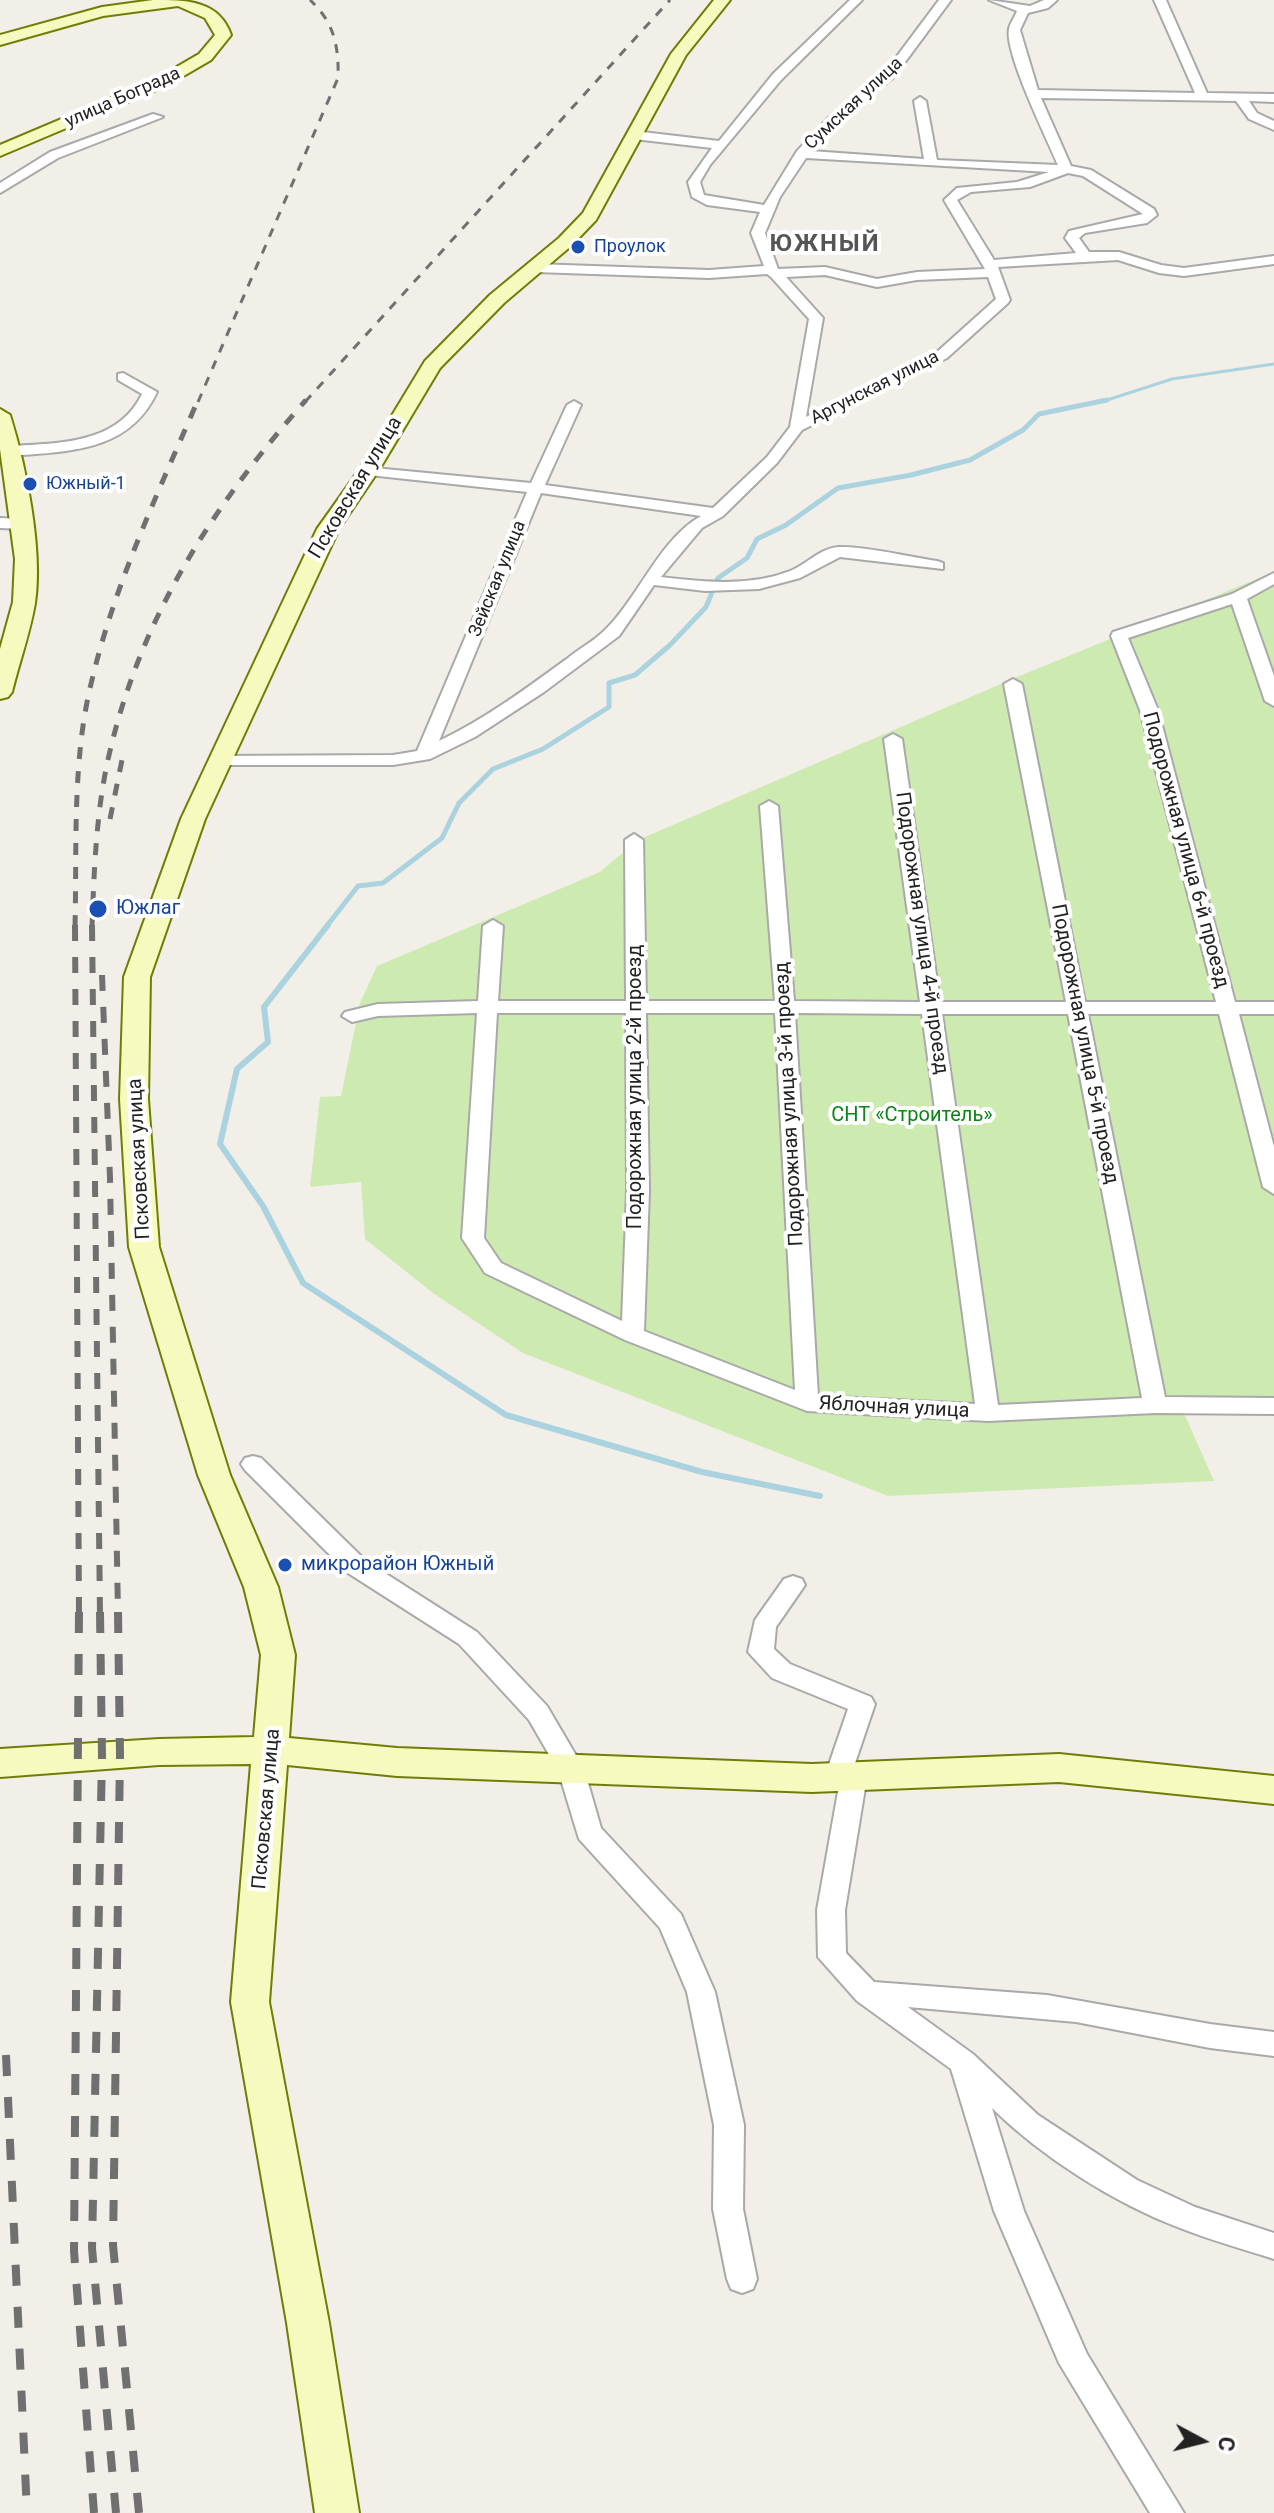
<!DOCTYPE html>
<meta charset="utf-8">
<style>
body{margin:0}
#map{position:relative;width:1274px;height:2513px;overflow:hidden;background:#f2efe9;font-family:Roboto,sans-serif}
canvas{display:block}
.north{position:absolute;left:1162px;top:2401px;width:80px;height:80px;-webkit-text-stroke:6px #fff;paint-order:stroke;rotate:97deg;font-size:22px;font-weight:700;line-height:32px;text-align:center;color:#222}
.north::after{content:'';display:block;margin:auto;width:28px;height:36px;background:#222;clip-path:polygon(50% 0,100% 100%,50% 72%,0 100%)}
</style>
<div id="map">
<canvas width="1274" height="2513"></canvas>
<div class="north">С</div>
</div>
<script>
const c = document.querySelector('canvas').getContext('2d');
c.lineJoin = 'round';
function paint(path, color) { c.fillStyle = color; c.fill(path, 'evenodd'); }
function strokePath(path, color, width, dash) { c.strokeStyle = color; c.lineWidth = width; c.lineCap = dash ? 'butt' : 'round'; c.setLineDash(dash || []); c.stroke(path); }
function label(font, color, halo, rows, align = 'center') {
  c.font = font + ' Roboto,sans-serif'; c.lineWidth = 8; c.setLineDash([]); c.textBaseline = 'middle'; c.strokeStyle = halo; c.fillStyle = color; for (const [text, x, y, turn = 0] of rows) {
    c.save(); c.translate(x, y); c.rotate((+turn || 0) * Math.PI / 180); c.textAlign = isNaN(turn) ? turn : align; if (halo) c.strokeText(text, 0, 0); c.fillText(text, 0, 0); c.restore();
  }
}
paint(new Path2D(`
 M1274 572V1403L1180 1404 1214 1481 888 1496 523 1353 433 1293 365 1239 361 1182 310 1187 320 1097 341 1096 360 1003 377 966 600 872 638 840 1017 677Z`), '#cdebb0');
strokePath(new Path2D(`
 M1101 402 1172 379 1274 364`), '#aad3df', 3);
strokePath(new Path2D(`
 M326 927 358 886 383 883 442 838 459 803 493 769 543 749 609 707V683L635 675 670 645 706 607 718 578 747 558 757 539 786 525 838 488 911 475 970 460 1023 430 1039 414 1107 400`), '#aad3df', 5);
strokePath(new Path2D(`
 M328 925 264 1007 268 1042 237 1069 220 1144 263 1206 303 1283 506 1415 702 1472 820 1496`), '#aad3df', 6);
const street = new Path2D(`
 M850 0H862L781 80 710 165 700 182 704 195 764 205 797 151 827 119 886 71 939 0H951L894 77 850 112 811 151 924 159 914 101 920 97 926 101 937 160 1058 165C1047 139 1004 52 1009 29 1010 23 1015 17 1017 11L989 0 1030 6 1044 0H1057L1048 8 1028 13 1020 30 1038 90 1195 93 1154 0H1166L1207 93 1274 94V102L1249 101 1257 113 1274 121V130L1249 119 1236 101 1041 98 1071 166 1091 170 1154 209 1157 215 1147 223 1085 233 1079 238 1089 252H1119L1161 265 1184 268 1274 256V264L1184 276 1159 273 1118 260 998 267 1010 300 1008 303 947 358 802 430 777 463 723 516 702 528 661 577C703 582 749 587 790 571 806 565 820 548 839 547 866 546 909 557 937 561L943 563V569L840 557 800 578 759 589 705 591 654 585 619 636 544 692 475 737 430 759 393 765H212L209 761 218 756 393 755 417 751 527 492 369 475 364 473V467L531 483 567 405 574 401 581 405 545 485 713 508 767 457 790 427 809 319 771 277 767 274 709 278 535 272 528 268 535 264 709 270 764 266 751 233 760 212 707 205 692 197 688 182 712 148 634 139 628 135 634 131 719 141 773 74ZM806 158 1049 172 1017 182 957 188 944 200 985 269 917 272 877 279 825 267 778 269 765 233 780 197ZM1068 173 1083 176 1143 214 1069 231 1065 238 1076 253 994 260 957 200 971 192 1030 187ZM825 275 877 287 917 280 988 277 996 299 937 352 806 417 823 318 786 277ZM541 493 701 516C660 539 639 596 607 628 596 640 580 648 568 658 527 688 485 719 439 741Z
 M153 114 163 117 58 158 0 193V183L50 152Z
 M123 373 157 392C129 452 70 451 11 456L3 451 11 446C60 443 118 444 142 394L118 380V374Z
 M0 518 22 519 30 524 22 529 0 528Z
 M1274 573V584L1247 599 1274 676V706L1265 701 1232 604 1128 638 1158 710 1235 1002H1274V1014H1239L1274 1147V1194L1263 1187 1219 1014H1088L1165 1397 1274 1398V1414L1155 1413 988 1421 807 1411 625 1340 485 1273 462 1238 477 1013 378 1016 352 1022 342 1016 345 1012 378 1004 478 1001 483 926 493 920 503 926 498 1001H626L625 840 634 834 643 840 646 1001H775L760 806 769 801 778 806 794 1001 920 1002 884 739 893 734 902 739 940 1002H1066L1004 684 1013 679 1022 684 1085 1002H1216L1140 710 1111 636 1113 632 1232 594ZM497 1013H626L627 1191 622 1321 501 1263 484 1238ZM646 1013H775L795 1390 644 1331 649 1191ZM795 1013 922 1014 975 1404 818 1396ZM942 1014H1068L1142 1398 998 1405Z
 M253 1456 261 1458 366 1561 477 1632 547 1706 584 1769 601 1828 681 1914 715 1992 744 2125 743 2209 757 2279 753 2289 742 2293 731 2289 727 2279 713 2209 714 2125 687 1992 660 1928 579 1839 558 1770 529 1720 459 1644 348 1573 245 1470 241 1464 245 1458Z
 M793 1576 802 1579 805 1585 776 1627 774 1649 790 1664 871 1697 875 1704 854 1766 863 1769 867 1776 845 1910 846 1953 874 1982 1047 1995 1210 2024 1274 2032V2056L1210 2048 1076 2022 908 2007 973 2054 1038 2115 1137 2180 1195 2207 1274 2233V2259C1243 2249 1210 2240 1180 2228 1114 2203 1042 2157 992 2108L1024 2211 1087 2354 1184 2513H1150L1059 2363 994 2211 951 2069 857 2001 818 1957 817 1910 839 1786 829 1783 825 1776 848 1709 772 1678 748 1652 755 1620 784 1579Z`);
const secondary = new Path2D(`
 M153 0C186 0 219 0 231 35L211 60 168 85 0 156V145L156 79 199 54 215 35 205 18 178 6 103 16 0 45V35L102 7Z
 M714 0H730L686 55 596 220 571 246 504 303 440 368 379 470 339 529 205 819 150 977 148 1099 159 1247 230 1475 278 1587 295 1655 289 1738 397 1748 812 1764 1059 1754 1274 1776V1804L1059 1782 812 1792 397 1776 287 1765 269 2002 329 2323 359 2513H315L287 2323 231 2002 251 1764 159 1765 0 1777V1749L159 1739 254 1737 261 1655 244 1587 198 1475 129 1247 120 1099 124 977 181 819 317 529 359 470 425 361 490 295 559 238 583 213 671 54Z
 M0 409 10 415C26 466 43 550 35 603 30 633 19 663 12 692L8 697 0 699V649L13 602 15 559 0 449Z`);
strokePath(street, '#a9a9a9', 4);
strokePath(secondary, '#707d05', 4);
paint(street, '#fff');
paint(secondary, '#f7fabf');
strokePath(new Path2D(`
 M198 402 338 78C339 46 334 22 310 0
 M305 402 670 0`), '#707070', 3, [9, 9]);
strokePath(new Path2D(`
 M110 819 122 760
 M75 927C77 847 72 762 91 684 114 585 158 493 198 400
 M92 927C94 872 96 817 107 764 138 621 211 508 306 400`), '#707070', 5, [12, 12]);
strokePath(new Path2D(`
 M75 925 79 1614
 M92 925 100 1614
 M102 975 110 1178 118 1614`), '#707070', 6, [16, 16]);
strokePath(new Path2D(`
 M79 1612 74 2251 94 2513
 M100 1612 102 1756 92 2248 116 2513
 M118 1612 120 1755 113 2245 139 2513
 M6 2055 27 2513`), '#707070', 8, [21, 21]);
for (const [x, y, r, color] of [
 [578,247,8,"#1a4fb4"],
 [30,484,8,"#1a4fb4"],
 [98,909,10,"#1a4fb4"],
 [285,1565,8,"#1a4fb4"]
]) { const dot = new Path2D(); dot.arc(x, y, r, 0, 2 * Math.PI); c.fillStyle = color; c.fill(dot); strokePath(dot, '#fff', 3); }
label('18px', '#222', '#fff', [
 ["улица Бограда",123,98,-24],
 ["Сумская улица",854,104,-43],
 ["Аргунская улица",875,388,-27],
 ["Зейская улица",498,579,-68]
]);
label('18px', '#164399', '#fff', [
 ["Проулок",594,247],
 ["Южный-1",46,484]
], 'left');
label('20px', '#222', '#fff', [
 ["Псковская улица",356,488,-59],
 ["Подорожная улица 6-й проезд",1185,850,75],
 ["Подорожная улица 4-й проезд",921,933,82],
 ["Подорожная улица 5-й проезд",1084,1044,79],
 ["Подорожная улица 2-й проезд",636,1087,-90],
 ["Подорожная улица 3-й проезд",790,1104,-93],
 ["Псковская улица",140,1159,-93],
 ["Яблочная улица",894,1408,3],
 ["Псковская улица",267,1809,-85]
]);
label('20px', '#164399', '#fff', [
 ["Южлаг",116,909],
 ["микрорайон Южный",301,1565]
], 'left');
label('20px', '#0c8416', '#fff', [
 ["СНТ «Строитель»",912,1116]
]);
c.letterSpacing = '2px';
label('bold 24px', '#555', '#fff', [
 ["ЮЖНЫЙ",825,245]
]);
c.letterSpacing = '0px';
</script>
